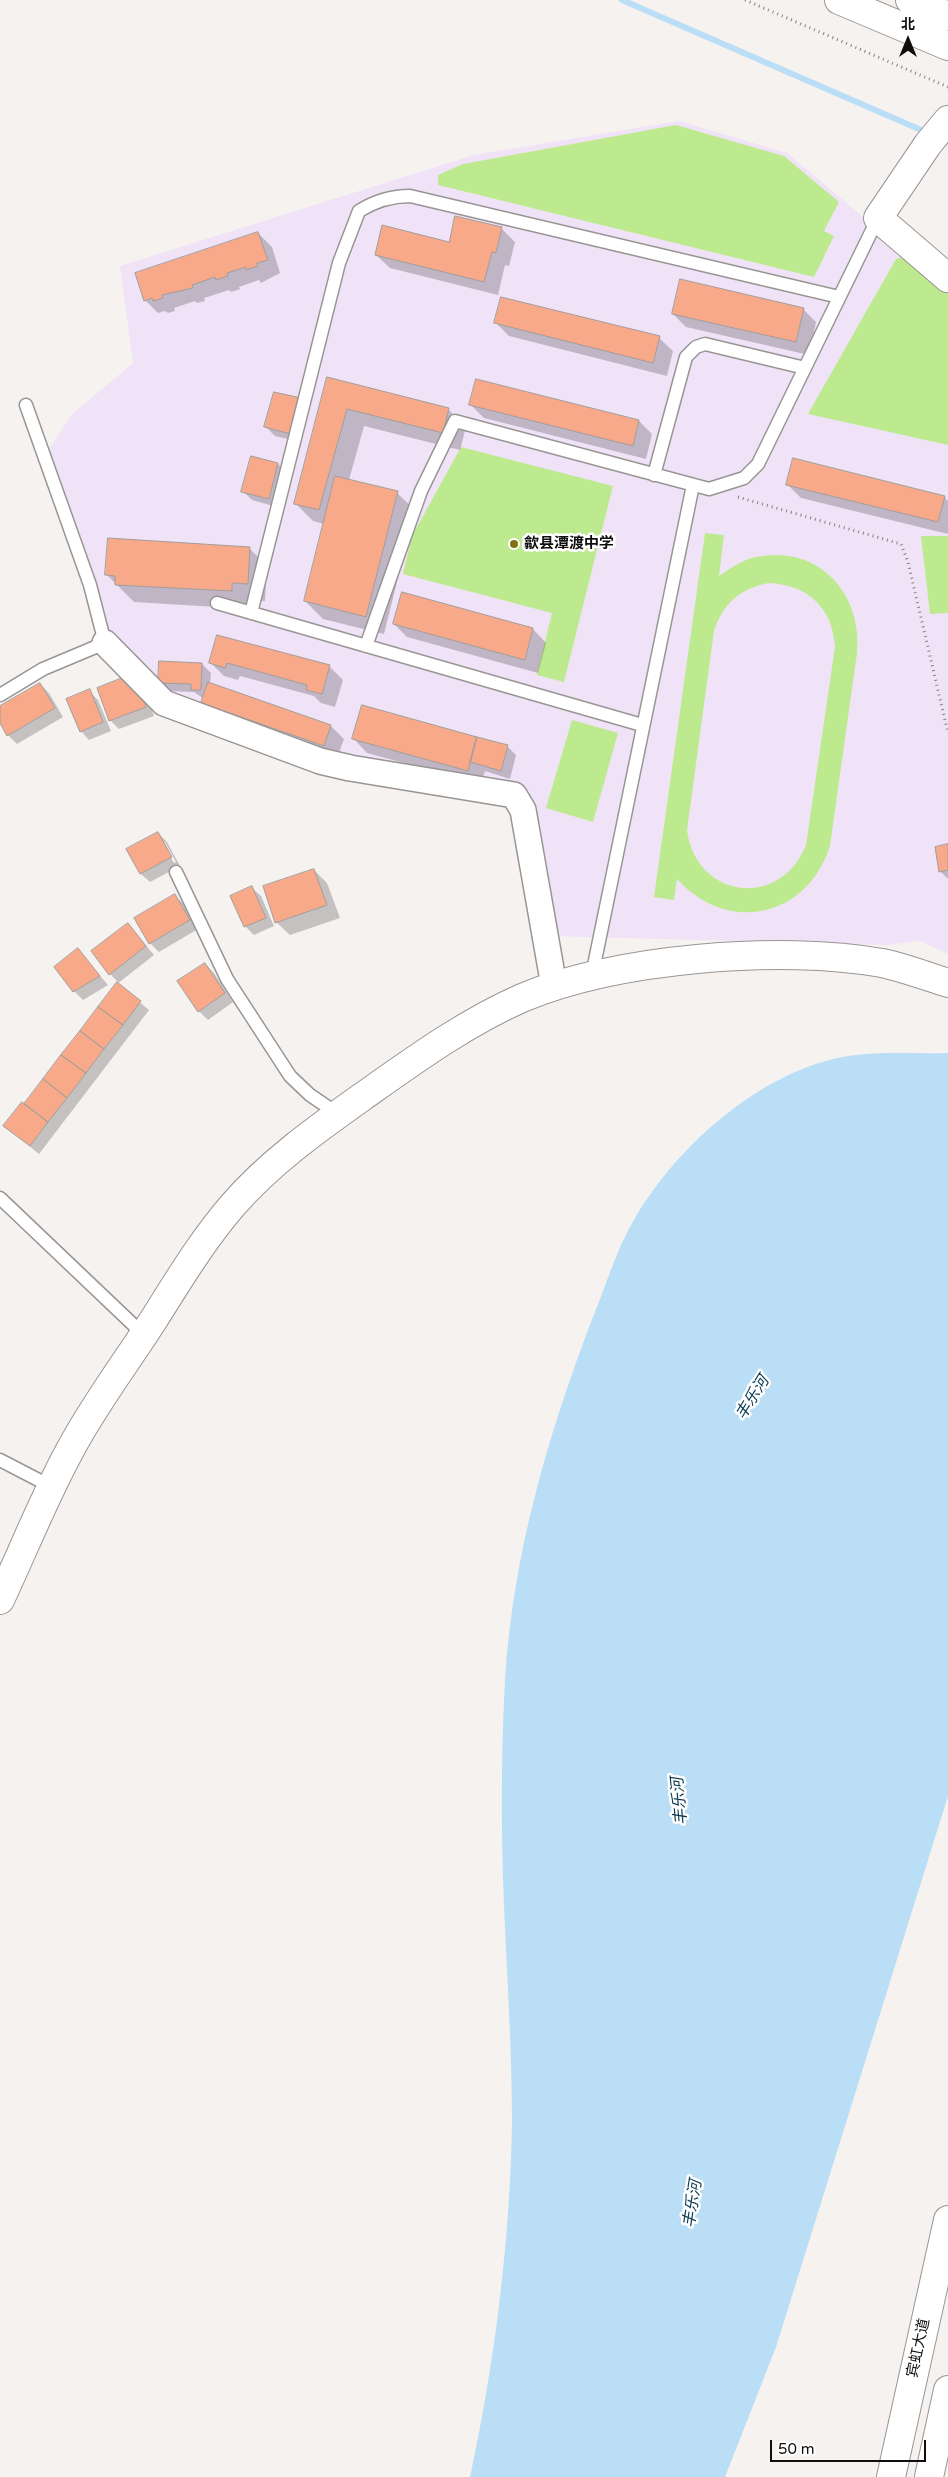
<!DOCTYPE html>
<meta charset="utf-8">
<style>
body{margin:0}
#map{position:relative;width:948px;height:2477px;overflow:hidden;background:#f6f2f0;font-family:"Varela Round","Noto Sans SC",sans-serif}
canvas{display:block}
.north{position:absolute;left:883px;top:15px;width:50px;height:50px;-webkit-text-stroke:4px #fff;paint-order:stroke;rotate:0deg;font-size:14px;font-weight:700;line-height:20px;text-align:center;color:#0f0e0d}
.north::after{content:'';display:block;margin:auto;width:18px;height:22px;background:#0f0e0d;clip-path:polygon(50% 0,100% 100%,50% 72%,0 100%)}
.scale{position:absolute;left:770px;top:2440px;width:156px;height:22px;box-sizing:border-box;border:2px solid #0f0e0d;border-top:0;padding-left:6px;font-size:15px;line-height:18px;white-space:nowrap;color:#0f0e0d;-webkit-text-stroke:4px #fff;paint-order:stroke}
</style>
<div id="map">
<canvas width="948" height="2477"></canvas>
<div class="north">北</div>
<div class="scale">50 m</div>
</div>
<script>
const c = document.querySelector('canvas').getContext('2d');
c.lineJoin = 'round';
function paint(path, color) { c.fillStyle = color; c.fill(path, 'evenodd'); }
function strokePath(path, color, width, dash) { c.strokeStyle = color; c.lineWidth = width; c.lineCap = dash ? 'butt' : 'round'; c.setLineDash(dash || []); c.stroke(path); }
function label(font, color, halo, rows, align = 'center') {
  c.font = font + ' "Varela Round","Noto Sans SC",sans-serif'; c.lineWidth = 5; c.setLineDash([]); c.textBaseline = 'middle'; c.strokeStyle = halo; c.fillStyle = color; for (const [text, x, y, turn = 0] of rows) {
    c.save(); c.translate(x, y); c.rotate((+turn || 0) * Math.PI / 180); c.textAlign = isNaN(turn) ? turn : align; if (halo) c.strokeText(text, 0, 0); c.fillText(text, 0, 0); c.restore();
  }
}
paint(new Path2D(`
 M679 121 787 153 948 288V954L920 941 886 945 549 936 521 783 415 776 347 761 170 698 110 639 49 449 71 415 133 363 120 266 474 155Z`), '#f0e3f7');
paint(new Path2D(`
 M676 125 784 156 839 202 824 231 834 236 814 277 438 185V175L463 164Z
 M902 257 948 293V445L808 414 896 259Z
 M461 447 613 486 564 682 537 675 552 613 403 574 412 536Z
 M705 533 724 535 719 576C731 568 742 560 756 557 818 544 863 593 857 653L830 846C807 918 728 935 677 879L674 900 654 897ZM769 583C808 585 833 608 835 647L806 845C780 910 696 899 687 830L714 631C723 603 741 588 769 583Z
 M921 536H948V613L930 614Z
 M572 720 618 733 593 822 546 808Z`), '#beea8f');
paint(new Path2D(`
 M948 1053V1796L776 2347 725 2477H470C495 2361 510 2241 512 2122 512 2049 507 1977 504 1905 501 1830 501 1755 505 1680 513 1554 548 1434 593 1317 607 1283 616 1250 635 1218 678 1145 762 1070 848 1056 881 1051 915 1054 948 1053Z`), '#b9def6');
paint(new Path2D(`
 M456 217 502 229 515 242 509 266 505 265 498 295 390 268 376 255 450 243Z
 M258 233 272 247 280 273 261 283 259 280 239 287 240 289 231 292 229 290 204 298 205 301 197 303 195 301 174 308 175 311 168 313 165 311 158 313 145 300Z
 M803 309 816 322 809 355 686 327 673 314Z
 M496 323 659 338 673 351 667 376 509 336Z
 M328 379 448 409 466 427 460 450 364 426 349 480 397 493 415 510 384 634 323 619 305 601 324 524 313 521 295 503Z
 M275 393 300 442 275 436 266 427Z
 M471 405 639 421 652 434 646 459 484 418Z
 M278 464 287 473 277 507 252 500 243 491Z
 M787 484 944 497 948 501V534L801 498Z
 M249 548 267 566 265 601 250 600 249 609 134 602 107 575Z
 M394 624 533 629 546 643 538 673 407 637Z
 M218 636 329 666 343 680 335 707 321 703 314 696 240 676 238 680 224 676 211 663Z
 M202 664 211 673 210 684 331 726 344 739 337 758 216 716 202 703 204 699 194 692 168 691 160 682Z
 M40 684 49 693 63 717 17 744 8 735 0 721V708Z
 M134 688 152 710 154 716 119 729 110 720Z
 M89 691 98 700 111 731 89 740 81 731Z
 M354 739 507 746 516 755 510 779 485 771 481 784 367 753Z
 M158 833 167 842 180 866 150 882 141 874 128 849ZM162 842H165L176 862 174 863Z
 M948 846V879L940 871Z
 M314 870 327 883 340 918 290 935 276 922Z
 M252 888 261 896 274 926 254 935 245 926Z
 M175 896 184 904 198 929 159 952 150 943Z
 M128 924 154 955 117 984 149 1010 39 1154 5 1126 24 1106 118 982 110 974Z
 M78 950 108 985 83 1000 74 991Z
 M205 964 214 973 233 1002 208 1020 199 1011Z`), '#0003');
strokePath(new Path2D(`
 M622 0 928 133`), '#b9def6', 6);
const building = new Path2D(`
 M455 216 502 227 496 253 492 252 484 282 375 255 382 225 449 242Z
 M258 232 268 260 257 263 258 266 246 270V267L227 273 228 276 216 280 215 277 192 285 193 288 162 295 163 298 153 301 152 298 144 301 135 273Z
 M680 279 804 308 796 342 672 314Z
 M501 297 660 336 653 363 494 323Z
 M327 377 449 408 443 433 347 409 319 510 294 504Z
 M476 379 639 420 633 446 469 405Z
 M274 392 301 398 291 434 264 427Z
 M251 456 278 463 269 499 241 492Z
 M793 458 945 496 938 522 786 485Z
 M335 476 398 491 366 617 304 601Z
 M108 538 250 547 248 584 232 583V591L115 585V576L105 575Z
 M402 592 533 628 525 660 393 624Z
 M217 635 330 665 322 694 306 690 307 685 227 663 225 668 209 663Z
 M159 661 202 663 201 690H191V684L158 683Z
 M125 677 144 700 146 707 109 721 97 688Z
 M208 682 331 725 324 746 201 703Z
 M40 683 55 708 7 736 0 723V706Z
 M90 689 103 722 80 732 66 699Z
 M362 705 477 737 468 771 352 739Z
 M477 737 508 745 501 771 470 762Z
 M158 832 172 857 140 874 126 849Z
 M948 844V870L939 872 935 847Z
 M314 869 327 905 275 923 263 886Z
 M252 886 266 918 244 927 230 896Z
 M175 894 190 920 149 944 134 918Z
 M128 923 146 946 109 975 91 951Z
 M78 948 100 976 73 992 54 967Z
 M205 963 225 993 198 1012 177 981Z
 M117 982 141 1001 123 1025 98 1007Z
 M98 1007 123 1025 104 1049 80 1031Z
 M80 1031 104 1049 86 1073 61 1055Z
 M61 1055 86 1073 67 1098 43 1079Z
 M43 1079 67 1098 48 1122 24 1104Z
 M22 1102 48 1122 30 1146 3 1126Z`);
paint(building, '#f7a989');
strokePath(building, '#a29e9c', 1);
const lane = new Path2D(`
 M654 475 686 357 696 347 705 344 805 368
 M217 603 642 725
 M251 613 339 263 359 211C375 201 391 196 410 196L839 297
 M366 646 421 491 455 421 709 489 744 478 758 464 878 218
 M0 695 43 669 105 643 90 585 26 405
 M176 872 227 979 290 1076 310 1095 338 1114
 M592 975 693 485
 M0 1198 144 1335
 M0 1460 52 1487`);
const street = new Path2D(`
 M105 643 164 703 320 761 350 768 514 795 523 810 554 986`);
const secondary = new Path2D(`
 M839 0 948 46
 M910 0 948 16
 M948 120 928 144 878 218 948 278
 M0 1600C23 1551 43 1500 69 1452 93 1406 126 1363 154 1319 178 1281 202 1241 232 1206 269 1163 317 1129 362 1097 413 1061 465 1023 522 998 617 958 781 945 882 963 905 968 926 976 948 983
 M891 2477 948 2220
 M929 2477 948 2390`);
strokePath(lane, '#999594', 15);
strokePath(street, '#999594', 28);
strokePath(secondary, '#999594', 30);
strokePath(new Path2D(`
 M745 0 948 87
 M738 497 901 544 908 562 948 733`), '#858281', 3, [1, 4]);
strokePath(lane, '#fff', 12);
strokePath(street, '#fff', 25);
strokePath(secondary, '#fff', 28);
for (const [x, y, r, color] of [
 [514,544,5,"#817111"]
]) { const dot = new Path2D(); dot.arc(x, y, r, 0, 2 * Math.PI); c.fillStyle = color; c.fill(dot); strokePath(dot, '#fff', 2); }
label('bold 15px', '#0f0e0d', '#fff', [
 ["歙县潭渡中学",524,544]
], 'left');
label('15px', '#0f0e0d', '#fff', [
 ["宾虹大道",919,2348,-78]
]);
label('italic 16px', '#0a3951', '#fff', [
 ["丰乐河",753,1398,-58],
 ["丰乐河",680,1801,-95],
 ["丰乐河",693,2204,-81]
]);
</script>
